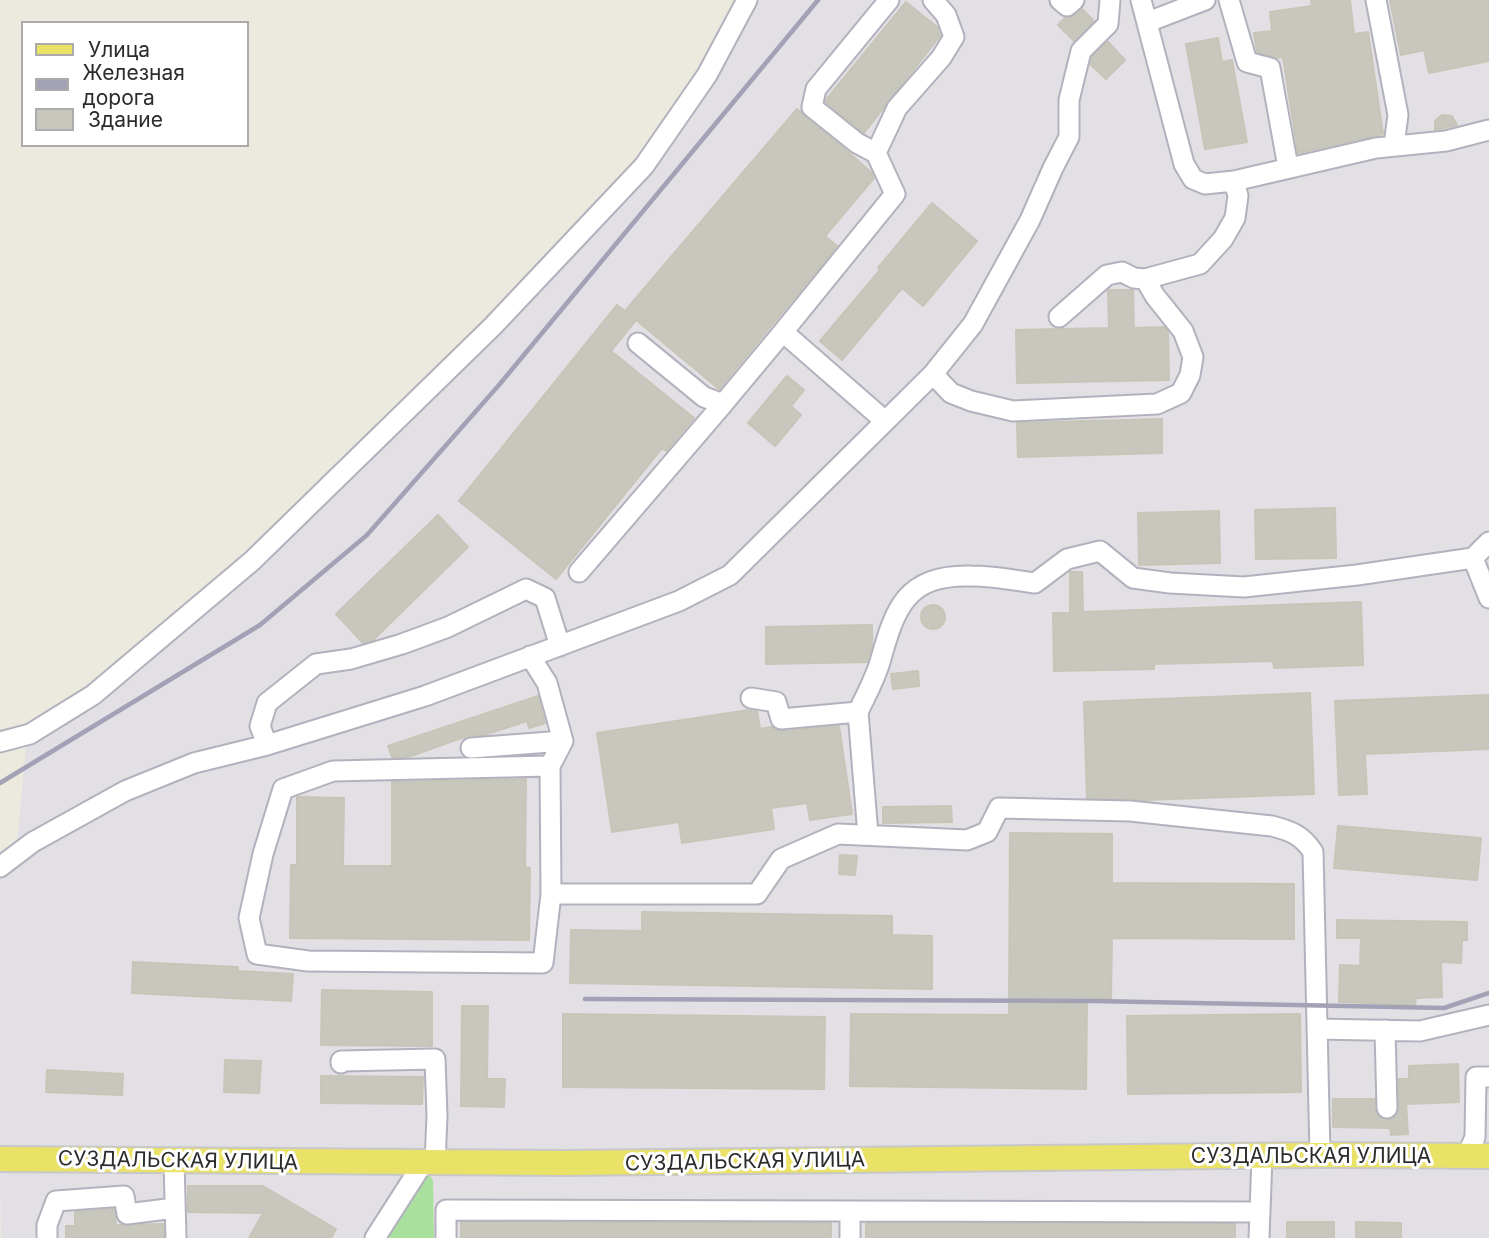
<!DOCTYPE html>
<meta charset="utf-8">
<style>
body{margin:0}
#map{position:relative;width:1489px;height:1238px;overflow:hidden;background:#ece9df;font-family:Inter,sans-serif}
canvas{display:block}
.legend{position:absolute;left:21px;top:21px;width:228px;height:126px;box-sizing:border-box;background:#fff;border:2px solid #ababab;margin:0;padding:9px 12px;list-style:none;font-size:21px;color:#2c2c2c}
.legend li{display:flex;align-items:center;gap:14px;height:35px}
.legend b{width:35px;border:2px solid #ababab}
</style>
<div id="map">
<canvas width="1489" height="1238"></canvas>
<ul class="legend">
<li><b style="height:9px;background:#eae167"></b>Улица</li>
<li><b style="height:9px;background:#a2a1b5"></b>Железная дорога</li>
<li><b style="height:19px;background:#c8c7bd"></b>Здание</li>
</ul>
</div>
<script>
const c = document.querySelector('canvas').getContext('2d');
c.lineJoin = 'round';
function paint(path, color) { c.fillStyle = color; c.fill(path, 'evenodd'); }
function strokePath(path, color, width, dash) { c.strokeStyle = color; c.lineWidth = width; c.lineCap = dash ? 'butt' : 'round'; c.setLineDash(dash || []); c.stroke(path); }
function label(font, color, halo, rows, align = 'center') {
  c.font = font + ' Inter,sans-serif'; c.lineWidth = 6; c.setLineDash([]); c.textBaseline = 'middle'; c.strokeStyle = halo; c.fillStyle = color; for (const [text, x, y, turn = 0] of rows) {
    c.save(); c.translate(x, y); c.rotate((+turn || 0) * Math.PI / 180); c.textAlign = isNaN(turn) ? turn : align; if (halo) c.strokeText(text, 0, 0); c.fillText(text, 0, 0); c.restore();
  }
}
paint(new Path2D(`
 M753 0H1489V1161L0 1153V872L17 844 26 748 99 705 258 567 578 243Z
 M0 1166 415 1168 372 1238H1Z
 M423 1166 1489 1170V1238H434L433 1180Z`), '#e2dfe5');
paint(new Path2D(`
 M423 1166 433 1180 434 1238H379Z`), '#aae09e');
const building = new Path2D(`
 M1311 0H1350L1354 34 1368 32 1383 134 1298 153 1283 57 1276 58 1257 52 1254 33 1272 31 1270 12 1312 6Z
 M1390 0H1489V61L1429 73 1424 50 1401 55Z
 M906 2 937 27 940 36 864 133 826 102V100Z
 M1082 9 1094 21 1074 41 1058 25 1065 18 1074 16Z
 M1218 38 1222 62 1232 60 1247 142 1205 149 1186 44Z
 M1108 42 1125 60 1106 79 1090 64 1092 57Z
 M797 109 848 152 872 173 874 178 825 236 837 246 719 389 636 320 611 351 694 418 666 451 662 448 556 579 459 501 617 305 625 311Z
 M1442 115 1452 116 1457 125 1435 130V121Z
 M932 203 977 241 923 306 902 288 842 360 820 341 880 270 878 268Z
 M1108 290H1133L1134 328 1164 327 1168 332 1169 380 1017 383 1016 330 1109 328Z
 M787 376 804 390 791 406 801 415 775 446 748 423Z
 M1162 419V453L1018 457 1017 423Z
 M1335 508 1336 558 1256 559 1255 510Z
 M1219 511 1220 563 1139 565 1138 513Z
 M438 515 468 547 373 640 363 643 336 614Z
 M1070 572H1082L1083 612 1361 602 1363 665 1274 668 1273 661 1154 664V669L1054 671 1053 613H1070Z
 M921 617a12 12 0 1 1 24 0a12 12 0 1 1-24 0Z
 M872 625V645L867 662 766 664V627Z
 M918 671 919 686 893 689 891 674Z
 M1310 693 1314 794 1145 800 1087 798 1084 702Z
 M1489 695V749L1365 754 1367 794 1339 795 1335 701Z
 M538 696 545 723 529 728 527 721 484 735 467 736 408 757H392L388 746Z
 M749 710 757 711 760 729 772 727 782 731 839 726 852 814 810 820 807 803 771 808 774 829 682 843 679 822 612 832 597 733Z
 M526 779 525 867 530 868 529 940 290 938 291 865H297V797L344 798 343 866H392V782Z
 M951 806 952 822 883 823V807Z
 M1338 826 1481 838 1477 880 1334 868Z
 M1010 833 1112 834V883L1294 884V939L1112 938 1111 999H1087L1086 1089 850 1086 851 1014 1009 1015Z
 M840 855 857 856 855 875 839 874Z
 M642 912 892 916V935L932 936V989L570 983 571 930 642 931Z
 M1337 920 1467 922V940H1462L1461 963 1441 962 1442 997 1416 998 1415 1005 1339 1002 1340 965 1360 966 1361 938H1337Z
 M133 962 238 967V971L293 974 291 1001 132 993Z
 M322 990 432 992V1046L321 1045Z
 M462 1006H488L487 1079H505L504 1107 461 1106Z
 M563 1014 825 1017 824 1089 563 1087Z
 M1300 1014 1301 1092 1128 1094 1127 1016Z
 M225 1060 261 1061 259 1093 224 1092Z
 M1458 1064 1459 1102 1406 1104 1408 1134 1391 1135 1390 1128 1333 1127V1099H1375L1377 1115 1388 1120 1398 1113 1399 1079H1409V1066Z
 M47 1070 123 1074 122 1095 46 1092Z
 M321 1076 423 1077 422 1104 321 1103Z
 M188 1186H263L336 1229 331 1238H249L263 1213 188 1212Z
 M114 1209 116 1225 163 1224 164 1238H66V1226H75V1212Z
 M461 1222 831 1223V1238H461Z
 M1287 1222H1334V1238H1287Z
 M1356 1222 1401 1223V1238H1356Z
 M866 1223 1235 1224V1238H866Z`);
paint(building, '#c8c7bd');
strokePath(building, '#c8c5b8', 2);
const minor = new Path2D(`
 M1060 0 1067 6 1074 0
 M1141 0 1184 164 1193 179 1205 184 1234 181 1376 148 1446 141 1489 130
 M1229 0 1247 62 1270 68 1288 167
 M1376 0 1398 115 1394 145
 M1148 22 1205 0
 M876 153 897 108 941 58 954 37 946 15 933 0
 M1059 317 1107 275 1122 272 1134 278 1145 279 1200 264 1223 239 1235 218 1238 196 1234 181
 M638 343 704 397 723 404 783 332
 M933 374 951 393 971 401 1013 411 1157 404 1181 393 1190 375 1193 357 1183 331 1155 296 1145 279
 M885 421 783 332 895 194 876 153 857 143 812 107 816 89 889 0
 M1473 558 1489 542
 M579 572 723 404
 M530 656 547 683 563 741 550 766 551 894
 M751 698 776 702 781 719 858 712 868 835
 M858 712C866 695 875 679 880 662 895 608 906 574 971 576 992 576 1014 580 1035 583L1067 559 1100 551 1133 578 1170 583 1244 587 1357 575 1473 558 1489 598
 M0 742 30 734 93 695 252 561 493 326 644 166 707 75 747 0
 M267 745 260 726 267 703 316 664 351 659 402 644 448 627 526 589 545 598 560 646
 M471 748 563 741
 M550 766 333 771 283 789 263 854 249 918 257 954 308 961 543 963 551 894H757L781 859 838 834 967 840 987 832 999 808 1130 811 1272 826C1291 831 1302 835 1313 852L1320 1155
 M0 867 33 842 125 791 194 763 267 745 425 696 679 601 730 575 933 374 973 324 1030 220 1053 168 1069 137V100L1081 51 1108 24 1110 0
 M1317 1029 1420 1031 1489 1015
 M1385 1030 1387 1108
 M341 1063V1061L435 1059 437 1116 435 1163
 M1467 1156 1475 1137 1476 1077H1489
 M174 1161 176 1238
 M47 1238V1225L56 1201 124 1196 127 1214 175 1208
 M375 1238 423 1163
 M446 1238V1210L1259 1212
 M850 1238V1211
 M1259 1238 1262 1157`);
const major = new Path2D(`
 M0 1159 563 1163 1320 1155 1489 1156`);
strokePath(minor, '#b2b2be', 23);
strokePath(major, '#c8c8c8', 28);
strokePath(minor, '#fff', 19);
strokePath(major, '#eae167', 24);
strokePath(new Path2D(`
 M0 783 260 625 367 535 499 385 818 0
 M585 999 1095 1001 1444 1008 1489 993`), '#a2a1b5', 4.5);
label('21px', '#2c2c2c', '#fff', [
 ["СУЗДАЛЬСКАЯ УЛИЦА",1311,1157],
 ["СУЗДАЛЬСКАЯ УЛИЦА",178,1161,1],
 ["СУЗДАЛЬСКАЯ УЛИЦА",745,1162,-1]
]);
</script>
